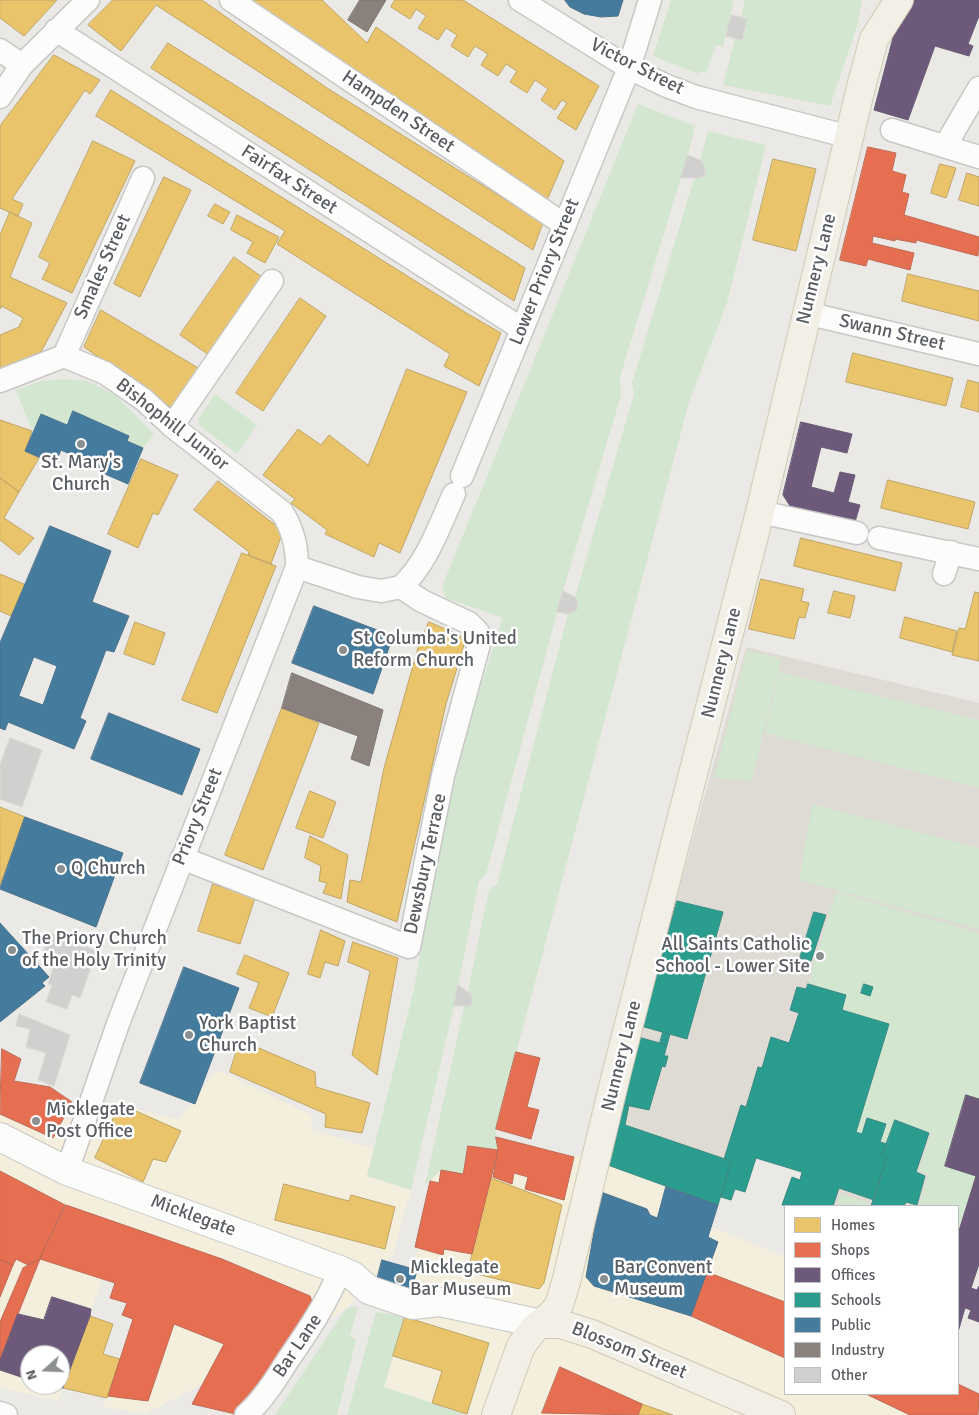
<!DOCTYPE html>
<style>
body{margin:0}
#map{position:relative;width:979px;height:1415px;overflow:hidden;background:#eae9e5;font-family:Signika,sans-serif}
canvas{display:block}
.legend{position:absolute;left:784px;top:1205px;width:175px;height:190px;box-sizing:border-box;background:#fff;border:1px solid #bdbfc0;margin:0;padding:6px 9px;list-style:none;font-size:15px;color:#5a5e62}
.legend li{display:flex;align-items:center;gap:10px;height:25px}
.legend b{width:25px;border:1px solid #bdbfc0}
.north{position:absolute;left:20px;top:1345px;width:50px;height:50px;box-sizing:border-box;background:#fff;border:1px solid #bdbfc0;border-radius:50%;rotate:250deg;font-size:14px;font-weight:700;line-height:20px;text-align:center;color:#5a5e62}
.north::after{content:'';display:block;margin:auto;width:18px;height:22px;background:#8c8f90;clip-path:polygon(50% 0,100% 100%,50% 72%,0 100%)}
</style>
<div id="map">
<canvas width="979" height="1415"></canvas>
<ul class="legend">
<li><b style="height:14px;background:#e9c46a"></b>Homes</li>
<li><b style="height:14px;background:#e76f51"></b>Shops</li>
<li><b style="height:14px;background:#6d597a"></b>Offices</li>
<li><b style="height:14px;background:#2a9d8f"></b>Schools</li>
<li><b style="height:14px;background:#457b9d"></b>Public</li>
<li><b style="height:14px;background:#8a817c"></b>Industry</li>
<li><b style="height:14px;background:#d1d0ce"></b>Other</li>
</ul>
<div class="north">N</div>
</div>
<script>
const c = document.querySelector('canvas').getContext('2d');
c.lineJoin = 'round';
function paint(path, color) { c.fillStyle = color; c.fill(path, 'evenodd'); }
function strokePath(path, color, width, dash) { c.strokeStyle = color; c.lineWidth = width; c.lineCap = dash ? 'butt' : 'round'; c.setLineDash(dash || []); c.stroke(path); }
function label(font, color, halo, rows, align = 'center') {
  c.font = font + ' Signika,sans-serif'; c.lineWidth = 5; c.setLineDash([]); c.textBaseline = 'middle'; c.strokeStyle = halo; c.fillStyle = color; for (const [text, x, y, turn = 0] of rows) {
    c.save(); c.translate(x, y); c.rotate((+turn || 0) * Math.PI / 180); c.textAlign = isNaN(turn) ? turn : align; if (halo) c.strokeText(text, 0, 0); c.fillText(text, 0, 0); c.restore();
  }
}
paint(new Path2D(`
 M217 1070 312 1115 311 1129 374 1149 367 1176 411 1190 393 1254 345 1310 145 1414 103 1407 142 1290 103 1277 58 1401 0 1388V1085L62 1121 120 1104 178 1120ZM30 1355H60V1385H30Z
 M496 1137 606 1164 718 1205 712 1227 785 1257V1394H958V1384L979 1394 978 1415H470L384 1387 405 1317 430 1181 468 1146 498 1150Z`), '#f4eedd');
paint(new Path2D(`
 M746 647 979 703V1099L966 1096 945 1165 976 1176 958 1234V1206L782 1205 792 1177 800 1180 802 1173 756 1158 745 1192 735 1189 732 1201 721 1197 718 1205 606 1164 638 1037Z`), '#dddbd4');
paint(new Path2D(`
 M671 0H734L723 47 716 45 706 73 699 71 698 74 653 56Z
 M745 0H862L857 26 830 106 723 85 735 38 742 40 747 20 741 18Z
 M638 104 695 126 688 155 620 377 621 395 563 591 486 874 479 881 454 1006 411 1190 367 1176 414 989 449 785 503 618 446 598 442 587Z
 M708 131 766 145 727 303 689 402 496 1129 498 1150 468 1146 463 1174 441 1170 425 1185 464 1007 472 1002 468 990 489 890 497 884 568 614 577 610V600L575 597 634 394 632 383 694 179 705 175V165L700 160Z
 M64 379 87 381 115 395 154 434 143 448 127 441 129 436 73 411 67 425 41 414 32 431 16 390 41 381Z
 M215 394 257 425 237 454 199 425 198 419Z
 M747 650 781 659 752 781 714 778Z
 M779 672 979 720V788L765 733Z
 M812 804 979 848V929L799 880Z
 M836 892 979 933V1099L966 1096 945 1165 976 1176 958 1234V1206H919L928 1174 919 1171 931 1133 895 1120 887 1144 880 1142 886 1124 867 1118 862 1134 856 1132 888 1024 842 1010 846 995 808 984Z
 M841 1194 869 1203 867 1206H837Z
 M353 1306 358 1307 350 1336 356 1340 337 1415H275L345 1310Z
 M376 1312 405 1317 384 1387 467 1415H347Z`), '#d3e6d0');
const homes = new Path2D(`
 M0 0H57L24 36 0 18Z
 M113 0H202L327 88 543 223 533 250 156 5 121 51 88 25Z
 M252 0H322L367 43 376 27 564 161 547 200Z
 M395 0H463L599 86 576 130 557 118 567 103 562 100 555 110 541 100 548 89 535 80 527 93 510 82 517 71 506 64 498 76 481 65 488 54 475 46 468 57 451 46 457 35 446 28 438 40 418 28 426 16 416 9 410 19 391 7Z
 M168 43 525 268 514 301 151 68Z
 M54 55 100 80 90 94 85 90 12 199 23 204 18 216 0 208V126Z
 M111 90 468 314 501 333 479 386 444 366 450 354 277 244 285 231 96 116Z
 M93 141 135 161 72 293 42 279 50 263 39 257Z
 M773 159 816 169 796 251 753 240Z
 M940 164 956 168 946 198 931 193Z
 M967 173 979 177V206L959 200Z
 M164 177 191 190 140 297 114 284Z
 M215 204 230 212 223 224 208 216Z
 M10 212 32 223 10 277 67 303 41 352 0 369V335L19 327 23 318 2 306 0 309V235Z
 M237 215 279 237 265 263 247 253 253 242 231 230Z
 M234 257 262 277 209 355 180 335Z
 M908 274 979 291V321L902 301Z
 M300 298 326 316 263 411 236 393Z
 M101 310 200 369 172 408 84 347Z
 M853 353 953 378 946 406 846 382Z
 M407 369 467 392 400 553 379 543 374 557 325 534 327 530 291 503 295 499 263 475 298 429 321 445 329 435 368 465Z
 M968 380 979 383V412L961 407Z
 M0 420 32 431 25 451 39 458 19 492 0 478Z
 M141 459 178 475 158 515 153 513 138 548 108 534Z
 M0 478 19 492 4 518 34 538 19 555 0 540Z
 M888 480 975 502 968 529 881 508Z
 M218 481 278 527 281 537 271 564 248 555 249 552 194 510Z
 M801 538 902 563 895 591 794 566Z
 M242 553 276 566 217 713 182 700Z
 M0 574 26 585 11 616 0 611Z
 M761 579 804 589 801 601 809 603 805 618 799 617 794 639 749 629Z
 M834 591 855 596 850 618 828 613Z
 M975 592 979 593V661L952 655 959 628 965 629Z
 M905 617 957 631 952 652 900 638Z
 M135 622 165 633 154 665 124 654Z
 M429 622 460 635 464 645 446 704 397 922 347 902 350 880 361 882 384 768 418 648Z
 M282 708 319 723 263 870 225 855Z
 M310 791 336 802 323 838 296 828Z
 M0 807 25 817 0 885Z
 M310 836 348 855 341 899 323 893 327 883 319 881 321 866 305 858Z
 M213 884 255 898 240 944 198 931Z
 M321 930 345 941 338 966 325 962 320 978 308 974Z
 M353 942 398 958 377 1075 352 1055 370 971 348 962Z
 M245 955 289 973 272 1017 249 1008 259 983 237 974Z
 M240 1040 315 1072 316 1087 370 1103 362 1133 325 1127 326 1114 230 1072Z
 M120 1104 181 1131 166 1162 153 1159 143 1182 95 1158Z
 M491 1178 562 1205 544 1283 539 1289 468 1272Z
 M284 1184 349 1201 351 1195 395 1207 385 1249 275 1220Z
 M90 1316 113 1324 103 1354 120 1359 107 1398 63 1388Z
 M405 1317 489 1343 467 1414 432 1403 442 1371 393 1356Z
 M642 1404 673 1415H638Z`);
paint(homes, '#e9c46a');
strokePath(homes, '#bea568', 1);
const shops = new Path2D(`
 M868 147 896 153 892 171 906 175 902 192 909 194 904 215 979 237 978 256 916 240V243L895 239V241L873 236 872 243 914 253 910 270 868 259 866 266 840 260Z
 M2 1049 21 1059 14 1081 50 1087 72 1102 53 1138 0 1114Z
 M516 1052 540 1058 527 1107 539 1110 531 1139 496 1129Z
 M496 1137 574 1157 564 1200 525 1189 528 1177 514 1173 512 1184 493 1177 498 1150Z
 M468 1146 498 1150 472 1254 444 1249 443 1255 415 1247 430 1181 439 1183 441 1170 463 1174Z
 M0 1171 65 1205 40 1259 28 1265 16 1259 13 1265 0 1260Z
 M66 1205 222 1259 310 1296 313 1304 240 1415 192 1404 224 1344 174 1324 148 1401 108 1396 133 1319 122 1315 127 1303 110 1298 115 1283 40 1259Z
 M40 1259 18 1314 0 1361V1322L23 1268Z
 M0 1260 13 1265 0 1297Z
 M707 1272 785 1302V1358L691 1316Z
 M560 1367 642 1404 638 1415 542 1413Z
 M958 1384 979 1394 978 1415H910L866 1394H958Z`);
paint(shops, '#e76f51');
strokePath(shops, '#bd6a56', 1);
const offices = new Path2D(`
 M913 0H979V16L968 44 973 46 969 56 935 46 908 120 874 110 894 34Z
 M801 422 852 434 847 453 821 447 811 487 834 493 840 472 855 475 848 502 860 505 855 522 790 506 783 495Z
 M966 1095 979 1099V1264L971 1288 977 1290 979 1286V1322L968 1318 971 1310 965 1308 958 1332V1234L976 1176 945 1166Z
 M52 1297 91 1309 90 1316 63 1388 52 1385H60V1355H32Z
 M18 1314 44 1320 24 1378 0 1370V1361Z
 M30 1360V1379L24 1378Z`);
paint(offices, '#6d597a');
strokePath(offices, '#675a73', 1);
const schools = new Path2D(`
 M677 901 723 912 687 1039 641 1026Z
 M814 912 826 915 811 961 800 958Z
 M808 984 846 995 842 1010 889 1024 856 1132 862 1134 867 1118 886 1124 880 1142 887 1144 882 1156 887 1157 874 1200 839 1188 833 1206 782 1205 792 1177 800 1180 802 1172 756 1158 745 1192 735 1189 731 1200 721 1197 731 1161 724 1159 741 1105 746 1107 758 1067 762 1068 771 1037 789 1043 799 1013 790 1010 797 987 806 989Z
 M864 984 873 987 870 996 861 993Z
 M663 1032 670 1034 667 1045 660 1043Z
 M638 1037 667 1045 664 1056H668L665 1067 662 1066 649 1110 621 1104Z
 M621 1104 629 1105 625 1125 731 1161 718 1205 605 1164Z
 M895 1120 929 1133 916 1172 925 1176 917 1205 906 1202 904 1206H871L887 1157 882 1156Z`);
paint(schools, '#2a9d8f');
strokePath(schools, '#388a82', 1);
const public = new Path2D(`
 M565 0H623L618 16 601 17 584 14 570 7Z
 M73 411 129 436 127 441 143 448 128 484 98 471 99 467 61 450 55 464 25 451 41 414 67 425Z
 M50 526 111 551 92 602 129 616 114 652 106 650 80 718 86 721 74 749 8 722 5 730 0 728V643ZM34 657 57 666 43 705 19 696Z
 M314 606 393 636 373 694 292 663Z
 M109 713 200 749 182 795 91 759Z
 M25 817 123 853 96 927 0 889Z
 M0 923 49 977 42 983 45 986 0 1022Z
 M184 967 239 988 195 1104 140 1083Z
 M666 1187 718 1205 708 1237 718 1242 691 1316 594 1286 586 1277 601 1192 647 1209 650 1215 657 1218Z
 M382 1260 417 1270 410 1297 375 1288Z`);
paint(public, '#457b9d');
strokePath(public, '#4b728b', 1);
const industry = new Path2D(`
 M360 0H386L367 32 348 20Z
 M292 673 383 710 369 766 351 759 358 736 282 708Z`);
paint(industry, '#8a817c');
strokePath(industry, '#7c7674', 1);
const building = new Path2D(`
 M731 15 747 19 742 40 726 36Z
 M688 155 700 160 704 165 705 175 701 178H681Z
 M563 591 575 597 577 600V610L568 614 557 612Z
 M10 738 42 750 22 807 0 799V765Z
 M50 933 97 951 80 998 72 995 67 1009 46 1002 52 985 48 984 53 969 47 967 51 956 43 953Z
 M458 985 471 994 472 1003 469 1006H454Z
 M19 1014 70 1035 54 1086 38 1080 46 1053 26 1047 30 1029 16 1026Z`);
paint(building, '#d1d0ce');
strokePath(building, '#d9d7d4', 1);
const minor = new Path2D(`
 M231 0 565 225
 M520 0 629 68 667 86 696 97 850 137
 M56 30 522 329
 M0 50 22 65
 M0 97 22 65 88 0
 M892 130 979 157
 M945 146 979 88
 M806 313 979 354
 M64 356 143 178
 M0 381 64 356 105 373 144 400 172 426 282 512C293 530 297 546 297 567
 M172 426 272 281
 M462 476 629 68 650 0
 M760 512 857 533
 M879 538 979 559
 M944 574 951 552
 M401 587C428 562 439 526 454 494
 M182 858 409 947 443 776 479 644 478 632 469 623 422 601 401 587
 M67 1171 119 1021 297 567 358 587 381 591 401 587
 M0 1413 6 1415
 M246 1415C263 1400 276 1379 288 1360 308 1331 327 1303 340 1270`);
const tertiary = new Path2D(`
 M0 1137 67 1171 340 1270 353 1276 369 1290 413 1305 440 1302 541 1324`);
const primary = new Path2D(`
 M541 1324H560L592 1334 781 1415
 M496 1415 521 1346 534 1329 552 1314 559 1305 566 1282 617 1071 760 512 861 87 874 39 899 0`);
strokePath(minor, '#c7c7c7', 25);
strokePath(tertiary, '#c7c7c7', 30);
strokePath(primary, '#d1c8b3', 30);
strokePath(minor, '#fcfcfb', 22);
strokePath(tertiary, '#fcfcfb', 28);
strokePath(primary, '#f2efe7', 28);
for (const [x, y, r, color] of [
 [81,444,5,"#8c8f90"],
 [343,650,5,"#8c8f90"],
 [61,869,5,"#8c8f90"],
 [12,950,5,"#8c8f90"],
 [820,956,5,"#8c8f90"],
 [189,1035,5,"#8c8f90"],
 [36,1121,5,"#8c8f90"],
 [400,1279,5,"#8c8f90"],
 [604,1279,5,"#8c8f90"]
]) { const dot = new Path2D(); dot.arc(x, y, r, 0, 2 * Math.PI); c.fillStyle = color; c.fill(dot); strokePath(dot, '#fff', 2); }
label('19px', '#5a5e62', '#fff', [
 ["Victor Street",637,67,27],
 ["Hampden Street",398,112,34],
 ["Fairfax Street",289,180,33],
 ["Smales Street",103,267,-66],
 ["Nunnery Lane",817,269,-76],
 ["Lower Priory Street",545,272,-68],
 ["Swann Street",892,333,13],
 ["Bishophill Junior",172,425,38],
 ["Nunnery Lane",722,663,-76],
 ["Priory Street",198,817,-68],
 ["Dewsbury Terrace",426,864,-78],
 ["Nunnery Lane",622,1056,-76],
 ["Micklegate",193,1216,20],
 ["Bar Lane",298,1346,-56],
 ["Blossom Street",629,1351,22]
]);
label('19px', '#5a5e62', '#fff', [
 ["St. Mary's",81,463,"center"],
 ["Church",81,485,"center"],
 ["St Columba's United",353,639],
 ["Reform Church",353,661],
 ["Q Church",71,869],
 ["The Priory Church",22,939],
 ["of the Holy Trinity",22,961],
 ["All Saints Catholic",810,945,"right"],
 ["School - Lower Site",810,967,"right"],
 ["York Baptist",199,1024],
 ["Church",199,1046],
 ["Micklegate",46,1110],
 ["Post Office",46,1132],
 ["Micklegate",410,1268],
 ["Bar Museum",410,1290],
 ["Bar Convent",614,1268],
 ["Museum",614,1290]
], 'left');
</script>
